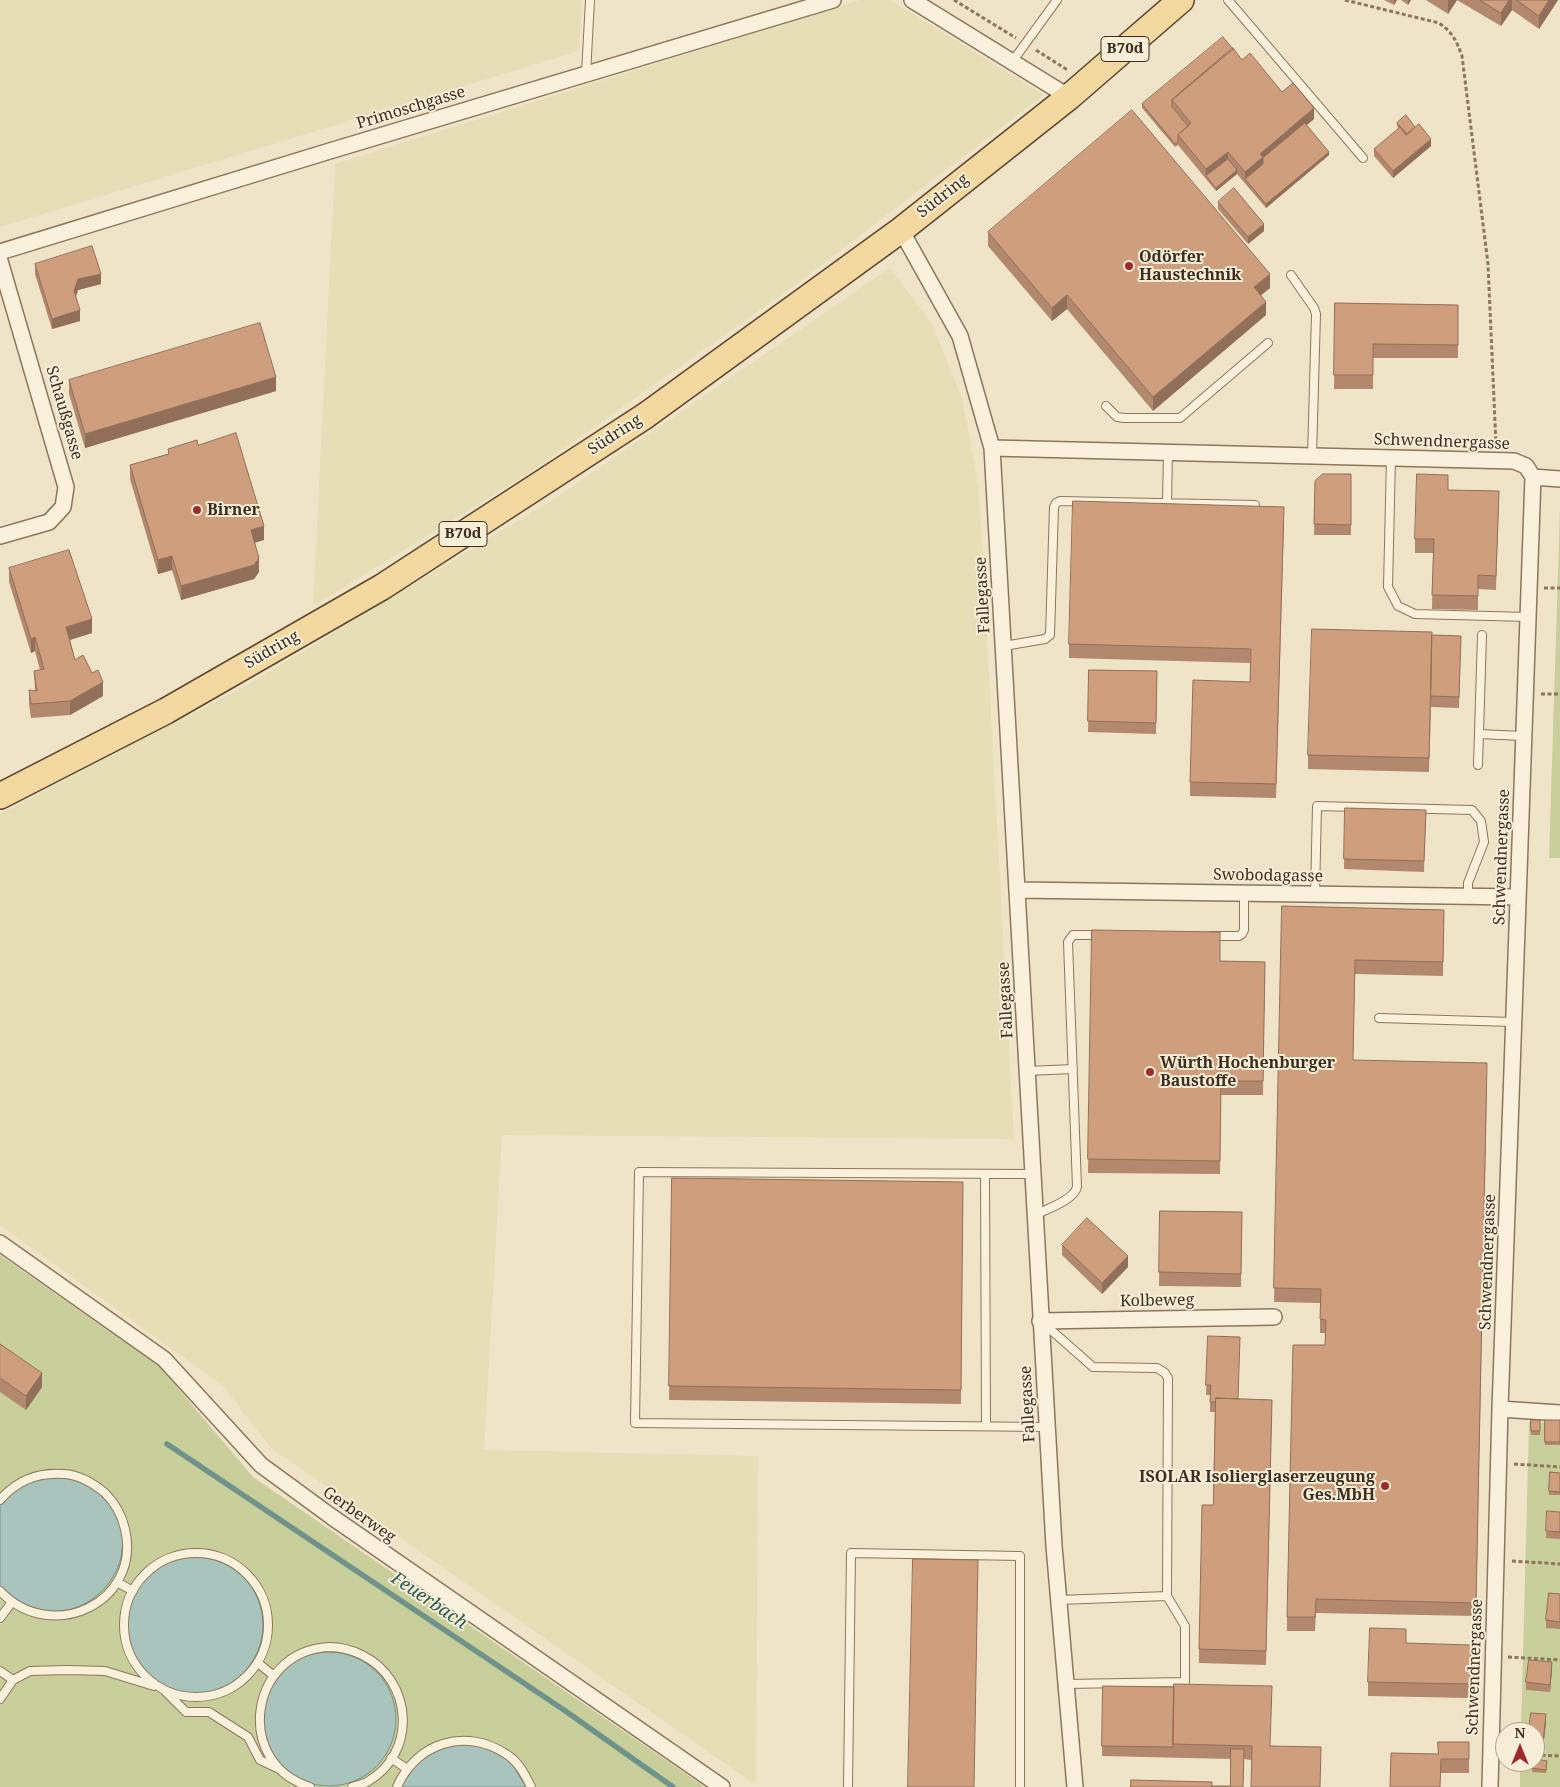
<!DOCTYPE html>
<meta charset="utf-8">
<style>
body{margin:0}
#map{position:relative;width:1560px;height:1787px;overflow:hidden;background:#f0e4c8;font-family:"Noto Serif",serif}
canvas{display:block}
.north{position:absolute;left:1495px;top:1722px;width:50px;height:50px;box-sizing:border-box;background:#f7eed8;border:1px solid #ada18e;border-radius:50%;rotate:0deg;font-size:14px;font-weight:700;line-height:20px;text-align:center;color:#3d2e20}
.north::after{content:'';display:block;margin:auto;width:18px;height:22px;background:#9e2a2b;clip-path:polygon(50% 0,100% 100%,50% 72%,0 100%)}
</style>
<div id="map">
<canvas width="1560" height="1787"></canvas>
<div class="north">N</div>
</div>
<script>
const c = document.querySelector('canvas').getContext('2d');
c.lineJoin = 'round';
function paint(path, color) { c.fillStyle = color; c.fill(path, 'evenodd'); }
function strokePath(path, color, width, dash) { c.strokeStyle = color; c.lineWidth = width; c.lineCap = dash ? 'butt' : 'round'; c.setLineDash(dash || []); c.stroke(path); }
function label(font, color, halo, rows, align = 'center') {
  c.font = font + ' "Noto Serif",serif'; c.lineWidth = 4; c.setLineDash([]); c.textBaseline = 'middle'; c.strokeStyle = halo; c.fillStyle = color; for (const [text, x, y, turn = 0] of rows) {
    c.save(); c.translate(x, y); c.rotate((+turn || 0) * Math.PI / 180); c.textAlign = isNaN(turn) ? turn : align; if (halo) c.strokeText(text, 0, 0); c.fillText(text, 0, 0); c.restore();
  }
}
paint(new Path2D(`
 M0 0H582L579 51 0 227Z
 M860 0H890L1044 95 791 288 529 473 313 606 335 164Z
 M890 268 932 324 962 398 979 489 1014 1139 502 1135 484 1450 758 1456 756 1785 271 1448 223 1386 0 1225V814L247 685 554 499Z`), '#e6deb5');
paint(new Path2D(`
 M1560 508V858H1549Z
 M0 1255 160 1367 253 1477 705 1787H0Z
 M1529 1422 1560 1423V1787H1520V1762H1535V1732H1521Z`), '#c9cf9b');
const water = new Path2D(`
 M54 1476C61 1477 69 1477 76 1479 88 1483 99 1492 107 1502 150 1552 97 1627 34 1609 21 1605 10 1595 0 1586V1503C18 1485 29 1480 54 1476Z
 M127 1625a68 68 0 1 1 136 0a68 68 0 1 1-136 0Z
 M262 1719a67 67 0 1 1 134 0a67 67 0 1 1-134 0Z
 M462 1742 490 1748 511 1762 526 1787H399L414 1762 436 1747Z`);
paint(water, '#a9c4bc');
strokePath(water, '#6f938a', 1);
strokePath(new Path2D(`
 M167 1444 564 1710 673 1787`), '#6f938a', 5.5);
const service = new Path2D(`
 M1228 0 1363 158
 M1012 62 1057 0
 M586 74 590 0
 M1291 275 1314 308 1316 314 1312 456
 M1106 406 1117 417 1124 418H1180L1268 343
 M1391 458 1388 587 1398 606 1415 614 1528 617
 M1167 503 1168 452
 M1004 646 1045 639 1050 635 1054 507 1056 503 1060 501 1255 505
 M1479 734 1523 736
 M1478 765 1482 635
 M1315 894 1317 806 1472 810 1481 821 1484 842 1468 883V896
 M1211 936H1239L1242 934 1244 930V893
 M1379 1018 1513 1022
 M1027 1071 1073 1069
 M985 1174 986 1426
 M1033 1174 639 1172 635 1423 1047 1427
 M1035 1215C1047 1209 1074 1200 1077 1187L1068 942 1073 935H1102
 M1042 1322 1093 1367 1157 1368 1165 1373 1168 1378 1167 1596 1185 1626V1682L1066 1684
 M0 1500C17 1480 39 1472 64 1474 80 1475 93 1483 105 1493 115 1503 122 1516 125 1529 142 1603 51 1645 0 1591
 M124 1625a72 72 0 1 1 144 0a72 72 0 1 1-144 0Z
 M117 1582 133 1591
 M1059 1600 1167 1596
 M0 1618 12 1602
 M258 1663 274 1676
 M0 1671 13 1680 0 1699
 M13 1680 30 1671 67 1670 105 1671 154 1686
 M165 1691 186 1712H209L248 1737 260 1760 277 1768
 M391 1758 407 1769
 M310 1787C233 1763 249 1651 329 1647 340 1647 352 1650 362 1655 413 1680 418 1753 367 1782 363 1784 357 1785 352 1787
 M397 1787C416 1743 465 1727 506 1754 518 1761 525 1774 531 1787
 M848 1787 851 1553 1020 1556V1787`);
const minor = new Path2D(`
 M912 0 1069 97
 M901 230 960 336 992 448 1054 1546 1075 1787
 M0 252 333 150 833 0
 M0 261 66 487 63 507 49 522 0 536
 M992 448 1514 461 1526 466 1533 477 1500 1409 1490 1787
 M1533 477 1560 479
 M1018 890 1518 897
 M0 1243 164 1359 261 1465 332 1517 722 1787
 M1040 1321 1274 1317
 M1500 1409 1560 1413`);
const primary = new Path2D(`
 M0 796 166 711 382 587 645 416 901 230 1069 97 1181 0`);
strokePath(service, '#8d765c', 10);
strokePath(minor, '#8d765c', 18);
strokePath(primary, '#5b4430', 28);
strokePath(new Path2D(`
 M954 0 1016 38
 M1345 0 1439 23C1453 33 1456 40 1462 56L1488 264 1496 445
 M1036 50 1069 71
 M1544 588H1560
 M1541 694H1560
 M1514 1464 1560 1467
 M1512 1561 1560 1564
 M1508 1657 1560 1660
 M1535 1755 1560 1756`), '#8d765c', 3, [4, 2.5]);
strokePath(service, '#faf1dc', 8);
strokePath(minor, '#faf1dc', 15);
strokePath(primary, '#f3d9a0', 25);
paint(new Path2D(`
 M1384 0H1397L1394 5Z
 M1401 0H1411L1408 5Z
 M1426 0H1457L1448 14Z
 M1457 0H1558L1539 29 1512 10 1501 26Z
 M1233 49 1242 60 1314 119 1306 125 1329 155 1266 208 1237 174 1216 191 1178 145 1175 147 1142 108V104Z
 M1397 123 1431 146 1393 178 1374 156V149L1399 129 1397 126Z
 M1218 202 1264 231 1248 244 1218 209Z
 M988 232 1270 288 1261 295 1266 315 1153 411 1067 309 1052 321 988 246Z
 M35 264 101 284 78 290 76 297 80 321 52 329 35 274Z
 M1335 303 1458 305V358H1373V389H1334Z
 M69 380 276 391 85 448 69 394Z
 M198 445 264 540 255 542 259 572 254 579 181 600 172 570 158 574 130 479V465L168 454V449Z
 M1351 474V535H1314L1315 481Z
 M1448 490 1499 491 1496 590 1478 589V610L1432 609 1433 553H1415V539Z
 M1284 521 1276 798 1190 796V782L1250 682V663L1069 658V644Z
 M9 568 92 633 70 640 75 660 103 696 70 715 31 718 29 704V690L35 691 34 671 40 670 35 651 31 653 9 582Z
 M1432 635 1461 636 1459 708 1431 707 1429 772 1308 769V755Z
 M1089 670 1157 671 1156 734 1088 732Z
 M1345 808 1426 810 1424 872 1344 869Z
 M1282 906 1444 910 1443 976 1355 974 1353 1060 1487 1077 1476 1616 1316 1613 1315 1631H1287V1617L1325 1345V1333H1320V1303L1274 1302Z
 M1092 930 1220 961 1265 962 1263 1095H1221L1220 1174 1088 1173Z
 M672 1178 963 1182 961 1404 669 1400Z
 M1160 1211 1242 1212 1241 1287 1159 1286Z
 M1062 1245 1128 1267 1102 1294 1062 1255Z
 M1208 1336 1238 1399 1272 1400 1266 1665 1199 1663V1649L1213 1505 1215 1412H1210V1395H1206Z
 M0 1344 42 1387 26 1410 0 1392Z
 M1531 1420H1540V1435H1531Z
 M1545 1420H1560V1445H1545Z
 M1550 1472 1560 1473V1495H1549Z
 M1560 1512V1539L1546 1538V1531Z
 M1560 1594V1629L1546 1628V1620Z
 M1406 1643 1471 1659 1470 1698 1368 1696V1682Z
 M1552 1669 1550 1692 1526 1690V1682Z
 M1103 1686 1174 1687 1272 1686 1251 1760 1244 1759 1243 1787 1212 1786H1230L1231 1759 1102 1756Z
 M1546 1721 1543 1749 1535 1748V1732Z
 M1469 1742V1773H1441L1438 1754Z
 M1533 1762 1547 1764 1546 1773 1532 1772Z`), '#b2896c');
paint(new Path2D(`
 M1394 0H1397L1394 5Z
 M1408 0H1411L1408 5Z
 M1448 0H1457L1448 14Z
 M1509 0H1512V10L1501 26V13Z
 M1549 0H1558L1539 29V16Z
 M1314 108V119L1263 162V168L1245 179V172L1260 154Z
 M1431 139V146L1393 178V171Z
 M1228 152V162L1206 176V169Z
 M1329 152V155L1266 208V204Z
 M1237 170V174L1216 191V188Z
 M1264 224V231L1248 244V237Z
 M101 274V284L78 290 74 301V291L78 279Z
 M1270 274V288L1254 301V287Z
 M1067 295V309L1052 321V308Z
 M1266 302V315L1153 411V397Z
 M80 310V321L52 329V319Z
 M276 377V391L85 448V434Z
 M264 526V540L251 544V530Z
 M172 556V570L158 574V560Z
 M259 558V572L254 579 181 600V586Z
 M92 619V633L66 641V627Z
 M35 637V651L31 653V639Z
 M103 682V696L70 715V701Z
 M1128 1256V1267L1102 1294V1283Z
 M42 1373V1387L26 1410V1396Z
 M1552 1662V1669L1550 1692V1685Z
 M1546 1714V1721L1543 1749V1742Z`), '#916f58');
const building = new Path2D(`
 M1480 0H1509L1501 13Z
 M1517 0H1549L1539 16Z
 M1223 37 1233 49 1172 100V107L1188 126 1178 135V142L1175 144 1142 104Z
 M1233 48 1242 60 1250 53 1282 92 1293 83 1314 108 1260 154 1263 157 1245 172 1228 152 1206 169 1178 135 1191 123 1172 100Z
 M1132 110 1270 274 1254 287 1266 302 1153 397 1067 295 1052 308 988 232Z
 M1406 115 1415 127 1407 134 1397 123Z
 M1305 123 1329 152 1266 204 1245 179 1263 164V158Z
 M1419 124 1431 139 1393 171 1374 149 1400 127 1406 135Z
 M1228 159 1237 170 1216 188 1206 176Z
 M1234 188 1264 224 1248 237 1218 202Z
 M92 246 101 274 78 279 74 291 80 310 52 319 35 264Z
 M1335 303 1458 305V345L1373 344V375H1334Z
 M260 323 276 377 85 434 69 380Z
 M236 433 264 526 251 530 259 558 254 565 181 586 172 556 158 560 130 465 169 454 168 449 197 440 198 445Z
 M1323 474H1351V525L1314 524 1315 481Z
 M1417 474 1448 475V490L1499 491 1496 576 1478 575V596L1432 595 1434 539H1415Z
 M1073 501 1284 507 1276 784 1190 782 1193 680 1250 682 1251 649 1069 644Z
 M69 550 92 619 66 627 75 660 83 655 92 673 98 670 103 682 70 701 31 704 29 690 37 691 34 671 44 669 35 637 31 639 9 568Z
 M1312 629 1432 632 1429 758 1308 755Z
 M1432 635 1461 636 1459 697 1431 696Z
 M1089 670 1157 671 1156 723 1088 721Z
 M1345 808 1426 810 1424 861 1344 859Z
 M1282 906 1444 910 1443 962 1355 960 1353 1060 1487 1063 1476 1603 1316 1599 1315 1617H1287L1293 1345H1325L1326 1320 1320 1319 1321 1289 1274 1288Z
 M1092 930 1220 932V961L1265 962 1263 1081H1221L1220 1161 1088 1159Z
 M672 1178 963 1182 961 1390 669 1386Z
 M1160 1211 1242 1212 1241 1274 1159 1272Z
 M1087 1218 1128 1256 1102 1283 1062 1245Z
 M1208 1336 1240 1337 1238 1399 1216 1398 1215 1402H1210L1211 1385H1206Z
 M0 1344 42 1373 26 1396 0 1378Z
 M1216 1398 1272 1400 1266 1651 1199 1649 1202 1505H1213Z
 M1531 1420H1540V1431H1531Z
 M1545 1420H1560V1442H1545Z
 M1550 1472 1560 1473V1492L1549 1491Z
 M1547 1511 1560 1512V1532L1546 1531Z
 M913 1559 978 1560 974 1787H908Z
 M1549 1593 1560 1594V1622L1546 1620Z
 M1370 1628 1406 1629V1643L1471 1645 1470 1684 1368 1682Z
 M1529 1660 1552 1662 1550 1685 1526 1682Z
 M1174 1684 1272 1686 1270 1746 1321 1747 1320 1787H1251L1252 1746 1173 1744Z
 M1103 1686 1174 1687 1173 1747 1102 1746Z
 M1531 1713 1546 1714 1543 1742 1535 1741V1732H1529Z
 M1438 1742H1469V1759H1441L1440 1787H1390L1391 1753 1438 1754Z
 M1231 1749H1244L1243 1787H1212V1786H1230Z
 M1535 1759 1547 1761 1546 1770 1532 1768 1533 1762H1535Z
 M1131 1780 1212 1782V1787H1131Z`);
paint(building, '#cf9f7d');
strokePath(building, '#916f58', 1);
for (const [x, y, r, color] of [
 [1129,266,5,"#9e2a2b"],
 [197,510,5,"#9e2a2b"],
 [1150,1072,5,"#9e2a2b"],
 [1385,1486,5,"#9e2a2b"]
]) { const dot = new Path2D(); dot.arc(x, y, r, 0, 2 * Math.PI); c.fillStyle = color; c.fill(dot); strokePath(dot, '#f7eed8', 2); }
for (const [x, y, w] of [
 [1125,49,48],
 [463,534,48]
]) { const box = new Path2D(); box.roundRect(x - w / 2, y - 12.5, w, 25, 4); c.fillStyle = '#f7eed8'; c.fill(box); strokePath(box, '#3d2e20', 1); }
label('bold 15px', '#3d2e20', null, [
 ["B70d",1125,49],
 ["B70d",463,534]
]);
label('16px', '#3d2e20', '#f7eed8', [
 ["Primoschgasse",411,108,-17],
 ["Südring",943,196,-38],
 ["Schaußgasse",64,413,74],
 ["Südring",615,435,-33],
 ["Schwendnergasse",1442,442,2],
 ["Fallegasse",983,595,-93],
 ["Südring",272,650,-30],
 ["Schwendnergasse",1502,857,-88],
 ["Swobodagasse",1268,876,1],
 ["Fallegasse",1006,1000,-93],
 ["Schwendnergasse",1488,1262,-88],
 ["Kolbeweg",1157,1301,-1],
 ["Fallegasse",1028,1404,-93],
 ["Gerberweg",359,1515,35],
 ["Schwendnergasse",1475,1667,-88]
]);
label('bold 16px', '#3d2e20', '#f7eed8', [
 ["Odörfer",1139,257],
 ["Haustechnik",1139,275],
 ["Birner",207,510],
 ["Würth Hochenburger",1160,1063],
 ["Baustoffe",1160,1081],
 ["ISOLAR Isolierglaserzeugung",1375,1477,"right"],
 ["Ges.MbH",1375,1495,"right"]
], 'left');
label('italic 18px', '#2f5d5a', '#f7eed8', [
 ["Feuerbach",429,1601,34]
]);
</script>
